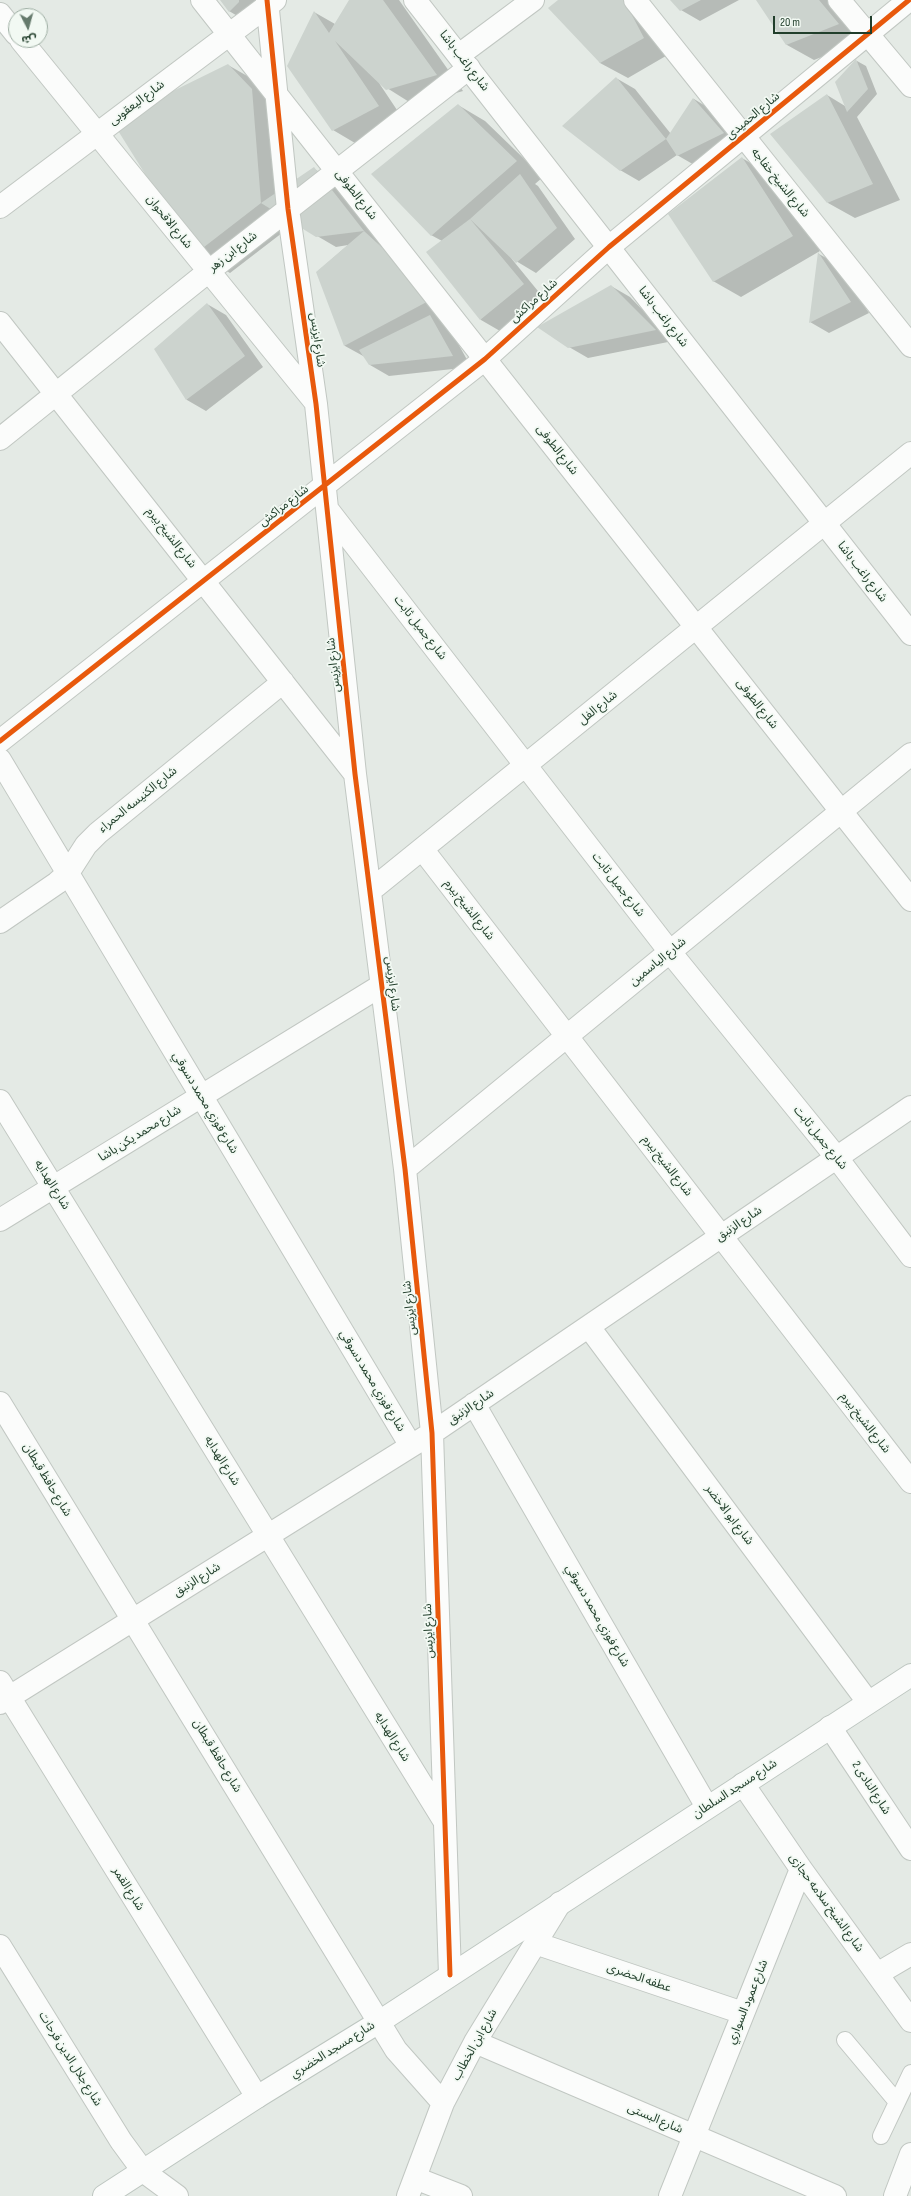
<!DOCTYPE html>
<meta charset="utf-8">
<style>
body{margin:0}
#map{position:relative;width:911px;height:2196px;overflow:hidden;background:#e4eae5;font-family:"Sofia Sans Condensed","Noto Sans Arabic",sans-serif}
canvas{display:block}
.north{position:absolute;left:8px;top:8px;width:40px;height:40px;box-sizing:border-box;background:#f2f9f3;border:1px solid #9eaea3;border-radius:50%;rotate:174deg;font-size:11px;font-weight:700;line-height:16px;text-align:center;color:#213e2b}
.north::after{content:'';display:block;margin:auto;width:14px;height:18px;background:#657a6c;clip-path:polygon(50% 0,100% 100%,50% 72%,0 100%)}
.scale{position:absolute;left:773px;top:16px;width:99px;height:18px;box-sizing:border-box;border:2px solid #213e2b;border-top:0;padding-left:5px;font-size:12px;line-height:14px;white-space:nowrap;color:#213e2b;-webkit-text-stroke:3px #f2f9f3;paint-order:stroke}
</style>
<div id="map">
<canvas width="911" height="2196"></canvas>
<div class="north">ش</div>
<div class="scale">20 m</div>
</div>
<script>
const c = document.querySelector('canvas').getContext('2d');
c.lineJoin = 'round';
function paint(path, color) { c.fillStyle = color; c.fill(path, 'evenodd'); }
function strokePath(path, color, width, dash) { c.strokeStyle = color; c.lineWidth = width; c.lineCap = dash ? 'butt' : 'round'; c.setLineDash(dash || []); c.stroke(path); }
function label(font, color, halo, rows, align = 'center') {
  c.font = font + ' "Sofia Sans Condensed","Noto Sans Arabic",sans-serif'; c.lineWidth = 3.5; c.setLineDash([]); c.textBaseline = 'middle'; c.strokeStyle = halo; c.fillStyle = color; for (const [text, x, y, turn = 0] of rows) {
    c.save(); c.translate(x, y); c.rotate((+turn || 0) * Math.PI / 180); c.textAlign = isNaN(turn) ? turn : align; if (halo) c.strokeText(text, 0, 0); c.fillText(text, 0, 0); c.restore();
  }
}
paint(new Path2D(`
 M221 0H264L256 27 229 11Z
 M350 0H399L463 91 414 105 379 83 405 122 360 146 333 130 314 12 335 24Z
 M559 0H643L671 53 628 78 600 63Z
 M671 0H739L700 21 681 10Z
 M757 0H833L865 40 814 60 787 45Z
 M857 61 866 66 877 94 857 117 900 200 855 218 828 203 827 95 845 106Z
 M228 65 263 85 292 183 314 169 333 179 449 327 471 367 389 376 370 365 365 357 345 346 317 272 348 245 336 247 295 223 230 273 196 253Z
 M616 78 635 89 671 134 694 99 712 110 742 144 696 166 677 155 639 181 620 170Z
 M458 105 485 121 543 177 535 184 538 186 575 239 536 273 511 258 542 296 500 331 481 320 427 252 442 241 431 235Z
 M742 158 769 174 820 251 741 297 713 281Z
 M819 254 837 264 869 313 829 333 810 322Z
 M611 286 630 297 673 341 588 358 569 347Z
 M207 304 226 315 263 367 206 411 187 400 155 349Z`), '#0003');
paint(new Path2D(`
 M220 0H239V2L229 12Z
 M349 0H383L437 75 386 90 335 41 379 106 332 131 287 66 314 11 329 33Z
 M558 0H624L644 38 600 63 548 8Z
 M670 0H701L680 11Z
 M756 0H819L839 24 786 45Z
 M856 59 868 89 847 112 835 82Z
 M228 64 252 89 261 203 314 167 364 231 316 237 261 203 195 254 112 121Z
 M616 77 666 139 620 171 562 126Z
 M827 94 873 184 827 203 770 134Z
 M693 98 724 133 677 156 666 139Z
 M458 104 517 161 431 236 371 174Z
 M742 157 793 236 713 282 668 214Z
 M520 174 557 228 516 263 470 219Z
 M470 219 524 284 480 320 426 252Z
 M364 231 436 297 344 346 316 272Z
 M818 252 851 302 809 323Z
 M611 285 656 330 568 348 537 327Z
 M207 303 245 356 186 400 154 349Z
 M430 315 453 356 369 365 359 350Z`), '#ccd3ce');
const service = new Path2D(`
 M845 2040 897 2102
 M881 2136 911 2073`);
const minor = new Path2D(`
 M202 0 911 900
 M267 0 288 209 316 404 355 774 405 1169 432 1433 450 1975
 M635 0 911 346
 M839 0 911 86
 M0 14 16 34
 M21 40 316 403
 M459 55 533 0
 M0 207 275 0
 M0 323 355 774
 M0 439 209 271 469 68
 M328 510 670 952 837 1158 911 1256
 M0 741 485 359 609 247 909 0
 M0 760 411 1446
 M423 850 911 1482
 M370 891 911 453
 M0 922 57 883 68 873 86 845 98 833 283 682
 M0 1101 443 1819
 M405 1169 911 754
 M0 1220 382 985
 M589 1327 868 1702
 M0 1403 396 2050 443 2103
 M474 1404 707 1807
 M0 1682 257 2097
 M0 1703 432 1433 911 1107
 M830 1727 911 1849
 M743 1784 801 1869 911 2021
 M535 1943 743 2013
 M0 1946 121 2141 143 2171 177 2196
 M877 1974 911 1954
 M475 2042 835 2196
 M415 2178 461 2196
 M408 2196 443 2103 475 2042 560 1903
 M670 2196 801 1869
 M895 2196 911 2154`);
const tertiary = new Path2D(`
 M415 0 911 634`);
const secondary = new Path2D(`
 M104 2196 257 2097 379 2022 911 1675`);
strokePath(service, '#c1c7c2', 18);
strokePath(minor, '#c1c7c2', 24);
strokePath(tertiary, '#c1c7c2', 24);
strokePath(secondary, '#bdc6c0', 24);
strokePath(service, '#fbfcfb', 16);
strokePath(minor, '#fbfcfb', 22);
strokePath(tertiary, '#fbfcfb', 22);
strokePath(secondary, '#fbfcfb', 22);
strokePath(new Path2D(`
 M267 0 288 209 316 404 355 774 405 1169 432 1433 450 1975
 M0 741 485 359 609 247 909 0`), '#e8590c', 5);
label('12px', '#213e2b', '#f2f9f3', [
 ["شارع راغب باشا",464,61,52],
 ["شارع اليعقوبى",137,103,-37],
 ["شارع الحميدى",753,116,-40],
 ["شارع الشيخ خفاجه",780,183,51],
 ["شارع الطوفى",356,195,52],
 ["شارع الاقحوان",169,222,51],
 ["شارع ابن زهر",233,252,-38],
 ["شارع مراكش",534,301,-42],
 ["شارع راغب باشا",663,317,52],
 ["شارع ايزيس",317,340,82],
 ["شارع الطوفى",557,450,52],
 ["شارع مراكش",284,506,-38],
 ["شارع الشيخ بيرم",171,538,52],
 ["شارع راغب باشا",862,572,52],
 ["شارع جميل ثابت",420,628,52],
 ["شارع ايزيس",334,665,-96],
 ["شارع الطوفى",757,704,52],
 ["شارع الفل",598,708,-39],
 ["شارع الكنيسه الحمراء",138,800,-39],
 ["شارع جميل ثابت",618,885,52],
 ["شارع الشيخ بيرم",469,910,52],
 ["شارع الياسمين",658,962,-39],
 ["شارع ايزيس",392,984,83],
 ["شارع فوزي محمد دسوقي",205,1103,59],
 ["شارع محمد يكن باشا",140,1134,-32],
 ["شارع جميل ثابت",820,1138,51],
 ["شارع الشيخ بيرم",667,1166,52],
 ["شارع الهدايه",52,1185,58],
 ["شارع الزنبق",739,1224,-34],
 ["شارع ايزيس",410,1308,-96],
 ["شارع فوزي محمد دسوقي",372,1381,59],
 ["شارع الزنبق",471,1407,-34],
 ["شارع الشيخ بيرم",865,1423,52],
 ["شارع الهدايه",222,1461,58],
 ["شارع حافظ قبطان",47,1480,59],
 ["شارع ابو الاخضر",729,1515,53],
 ["شارع الزنبق",197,1580,-32],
 ["شارع فوزي محمد دسوقي",597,1616,60],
 ["شارع ايزيس",429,1631,-92],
 ["شارع الهدايه",392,1737,58],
 ["شارع حافظ قبطان",217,1756,59],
 ["شارع النادى 2",871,1788,57],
 ["شارع مسجد السلطان",735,1789,-33],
 ["شارع القمر",128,1889,58],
 ["شارع الشيخ سلامه حجازى",826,1903,54],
 ["عطفه الحضرى",639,1978,19],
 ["شارع عمود السواري",748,2002,-68],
 ["شارع ابن الخطاب",475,2045,-61],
 ["شارع مسجد الخضري",333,2050,-32],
 ["شارع جلال الدين فرحات",70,2059,58],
 ["شارع البستى",655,2119,23]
]);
</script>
